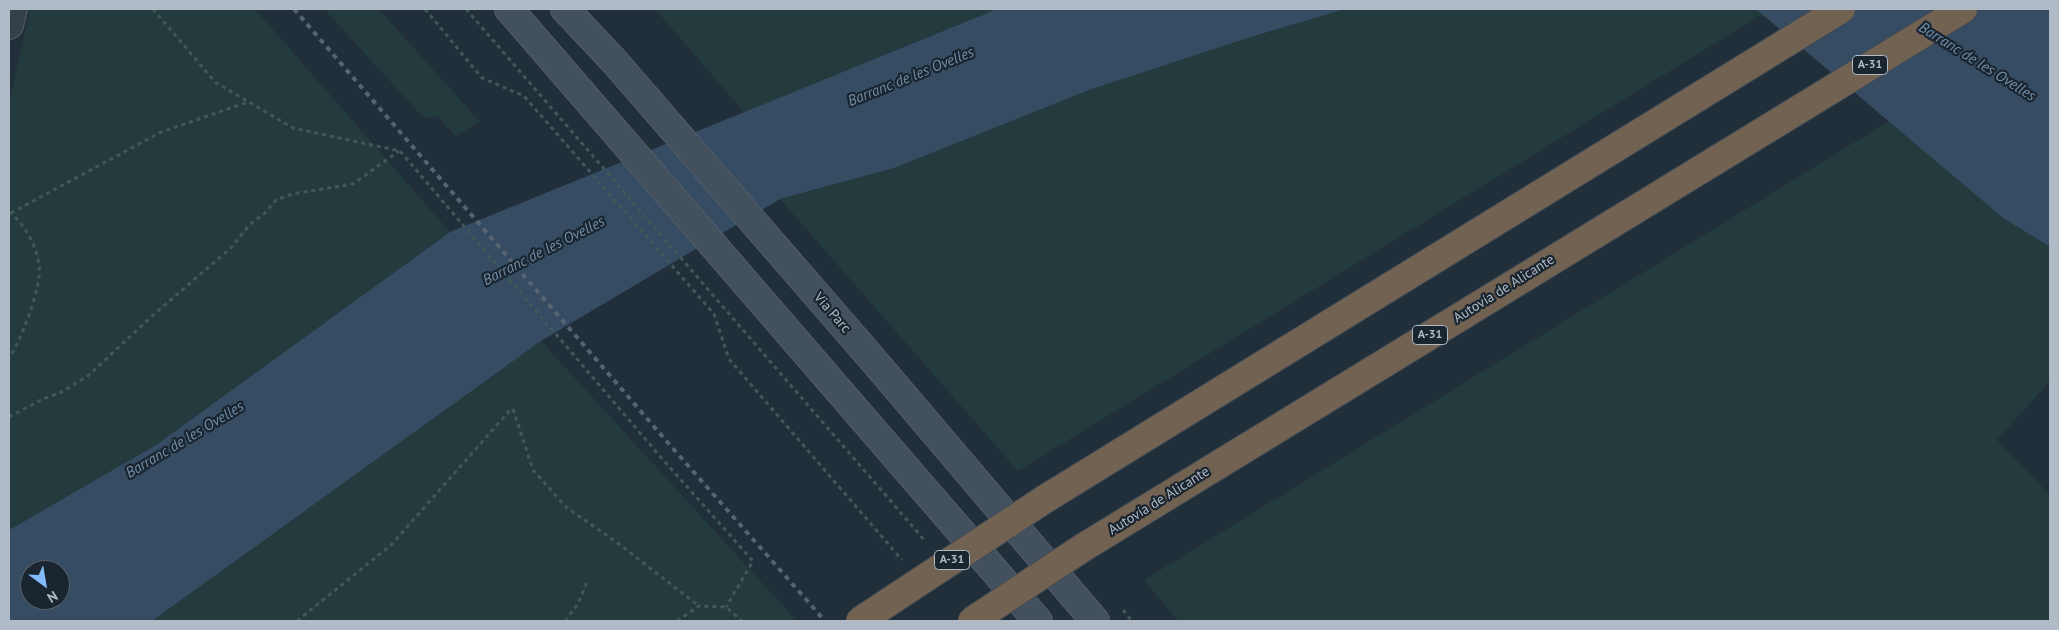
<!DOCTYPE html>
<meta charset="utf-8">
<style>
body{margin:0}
#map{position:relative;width:2059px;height:630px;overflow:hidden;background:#212f3b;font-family:"PT Sans",sans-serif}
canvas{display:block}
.frame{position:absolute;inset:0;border:10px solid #b0bbc7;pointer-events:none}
.north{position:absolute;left:20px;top:560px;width:50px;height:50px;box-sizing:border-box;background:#1a2530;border:1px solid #56616c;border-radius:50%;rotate:148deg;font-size:14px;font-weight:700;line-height:20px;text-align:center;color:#b0bbc7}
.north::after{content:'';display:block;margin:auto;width:18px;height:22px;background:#82bcfb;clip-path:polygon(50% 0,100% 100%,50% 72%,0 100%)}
</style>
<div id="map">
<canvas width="2059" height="630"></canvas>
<div class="frame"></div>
<div class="north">N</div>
</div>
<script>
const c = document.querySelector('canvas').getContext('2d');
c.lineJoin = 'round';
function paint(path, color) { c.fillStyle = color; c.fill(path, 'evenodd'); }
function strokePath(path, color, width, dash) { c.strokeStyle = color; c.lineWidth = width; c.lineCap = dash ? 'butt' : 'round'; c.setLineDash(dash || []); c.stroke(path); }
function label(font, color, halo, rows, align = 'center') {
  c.font = font + ' "PT Sans",sans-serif'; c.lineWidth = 4.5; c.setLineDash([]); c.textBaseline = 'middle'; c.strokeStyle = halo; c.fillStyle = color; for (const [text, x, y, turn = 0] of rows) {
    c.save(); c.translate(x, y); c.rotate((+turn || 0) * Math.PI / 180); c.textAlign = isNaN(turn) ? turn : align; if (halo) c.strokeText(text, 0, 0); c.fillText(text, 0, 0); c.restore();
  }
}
paint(new Path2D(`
 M30 9H255L450 232 156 445 9 530V103Z
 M324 9H379L480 122 456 136 437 116 424 118Z
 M655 9H997L744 112Z
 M1345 9H1756L1763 14 1018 471 780 199 894 168 1089 90 1251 37Z
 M1889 121 2003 218 2050 247V381L1997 440 2050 495V621H1178L1144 580Z
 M541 341 797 621H152Z`), '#233b3c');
paint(new Path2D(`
 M997 9H1345L1251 37 1089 90 894 168 780 199 541 341 152 621H9V530L156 445 450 232ZM30 570H60V600H30Z
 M1756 9H2050V247L2003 218Z`), '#354c63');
const street = new Path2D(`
 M9 25 13 9`);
const secondary = new Path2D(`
 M509 9 1038 621
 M565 9 614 61 874 361 1095 621`);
const highway = new Path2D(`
 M1045 499 1841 9
 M1084 547 1963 9`);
strokePath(street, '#535e69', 30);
strokePath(secondary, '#535e69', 30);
strokePath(highway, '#404b56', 30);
strokePath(new Path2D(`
 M153 9 215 82 293 128 400 151 658 454 753 561 726 607
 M425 9 482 78 524 96 714 314 729 359 902 560
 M466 9 926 542
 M9 212C24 223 36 245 39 264 43 284 21 341 9 358
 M11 213 161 132 248 102
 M513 409 533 470 567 508 615 541 699 606
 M9 417 43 399 64 391 89 375 151 317 232 247 249 225 265 213 276 200 292 194 353 184 399 151
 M1123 610 1132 621
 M297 621 391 545 512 408
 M565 621 578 604 588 579
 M677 621 699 606 726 607 742 621`), '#415859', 3, [4, 4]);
strokePath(street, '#35404b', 28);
strokePath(secondary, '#43505e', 28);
strokePath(highway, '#716252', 28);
strokePath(new Path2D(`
 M294 9 669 444 825 621`), '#576572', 4, [5, 5]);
const highwayBridge = new Path2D(`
 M860 621 1045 499
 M972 621 1084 547`);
strokePath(highwayBridge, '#404b56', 30, []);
strokePath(highwayBridge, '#716252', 28);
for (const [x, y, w] of [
 [1870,65,35],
 [1430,335,35],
 [952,560,35]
]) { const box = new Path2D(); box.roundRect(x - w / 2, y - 9.5, w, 19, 4); c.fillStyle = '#1a2530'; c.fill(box); strokePath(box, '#b0bbc7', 1); }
label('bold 12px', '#b0bbc7', null, [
 ["A-31",1870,65],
 ["A-31",1430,335],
 ["A-31",952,560]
]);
label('14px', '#b0bbc7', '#1a2530', [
 ["Autovía de Alicante",1504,289,-32],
 ["Via Parc",832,313,49],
 ["Autovía de Alicante",1159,501,-32]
]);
label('italic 15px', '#708fab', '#1a2530', [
 ["Barranc de les Ovelles",1977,62,32],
 ["Barranc de les Ovelles",911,77,-22],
 ["Barranc de les Ovelles",544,251,-27],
 ["Barranc de les Ovelles",185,440,-31]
]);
</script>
